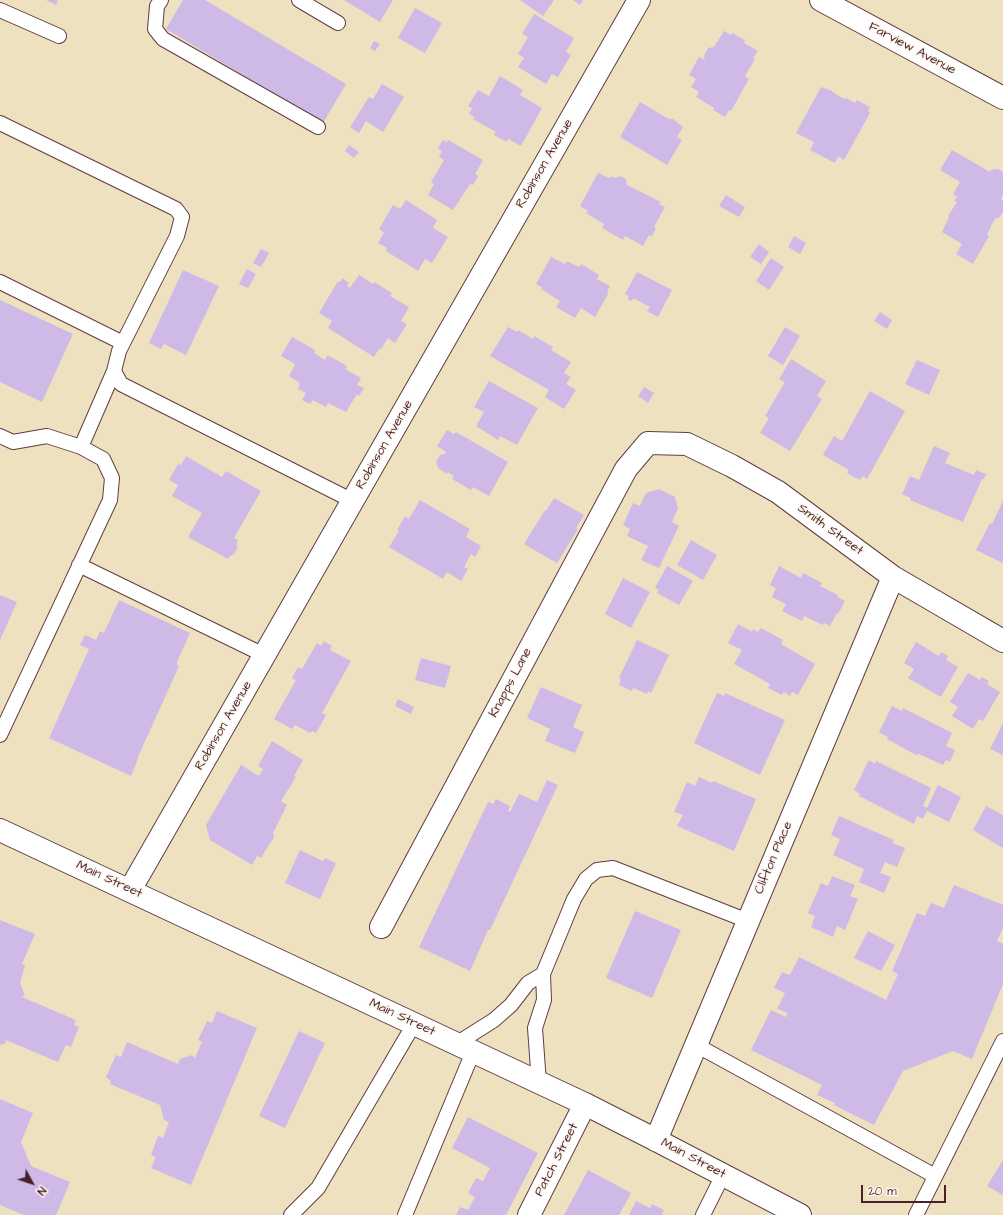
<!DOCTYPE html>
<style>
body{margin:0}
#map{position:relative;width:1003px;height:1215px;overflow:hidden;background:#ede1c0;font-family:"Architects Daughter",sans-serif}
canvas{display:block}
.north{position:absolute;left:12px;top:1163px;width:40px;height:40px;-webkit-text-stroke:3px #fbf7ec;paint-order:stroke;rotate:130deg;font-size:11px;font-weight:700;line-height:16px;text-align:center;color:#4a1f2b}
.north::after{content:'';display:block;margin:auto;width:14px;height:18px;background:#4a1f2b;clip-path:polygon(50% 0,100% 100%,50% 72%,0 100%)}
.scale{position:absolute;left:861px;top:1185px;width:85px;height:18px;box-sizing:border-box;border:2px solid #4a1f2b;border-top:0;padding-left:5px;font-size:12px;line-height:14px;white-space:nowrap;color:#4a1f2b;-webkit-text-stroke:3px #fbf7ec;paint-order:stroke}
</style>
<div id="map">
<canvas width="1003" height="1215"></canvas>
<div class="north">N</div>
<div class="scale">20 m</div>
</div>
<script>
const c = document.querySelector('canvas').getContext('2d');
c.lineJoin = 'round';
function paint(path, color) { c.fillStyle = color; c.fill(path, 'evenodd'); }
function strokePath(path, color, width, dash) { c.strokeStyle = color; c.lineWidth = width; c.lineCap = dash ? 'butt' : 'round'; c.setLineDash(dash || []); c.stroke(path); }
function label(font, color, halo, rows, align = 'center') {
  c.font = font + ' "Architects Daughter",sans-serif'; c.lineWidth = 3; c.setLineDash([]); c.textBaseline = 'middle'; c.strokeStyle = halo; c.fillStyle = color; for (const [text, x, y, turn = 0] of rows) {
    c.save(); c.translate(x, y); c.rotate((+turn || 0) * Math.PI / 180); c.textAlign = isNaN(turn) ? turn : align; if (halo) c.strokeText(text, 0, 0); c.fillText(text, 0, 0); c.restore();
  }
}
paint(new Path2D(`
 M46 0H58L56 5Z
 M183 0H205L346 84 323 123 166 29Z
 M344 0H393L380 22Z
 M520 0H554L543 16Z
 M573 0H583L580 5Z
 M415 8 442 23 425 53 398 38Z
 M534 14 574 38 566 52 571 55 558 77 552 74 546 84 518 67 524 58 518 54 528 37 522 34Z
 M724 31 731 35 732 33 745 40 744 43 758 51 753 58 755 59 745 76 749 79 731 111 729 110 725 117 713 110 714 108 696 97 699 92 691 87 696 79 689 75 699 57 705 60 704 56 708 48 714 47Z
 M374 41 380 44 375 51 370 48Z
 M500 76 523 90 520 95 542 108 521 146 508 139 507 142 494 135 496 132 473 119 475 117 469 114 472 108 468 106 478 90 489 96Z
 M382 84 404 97 383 132 366 121 359 133 350 127 369 97 373 99Z
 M821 87 832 91 834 93 844 99 846 98 855 103 857 100 870 107 868 111 870 113 844 160 838 156 835 163 810 150 814 142 796 133Z
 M640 102 669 119H673L683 127 677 137 682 140 667 165 620 137Z
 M443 140 447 142 448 140 483 160 475 174 478 176 473 185 470 184 453 210 428 195 434 184 431 182 444 160 439 157 442 151 438 148Z
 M349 145 359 152 354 158 345 151Z
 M952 150 990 172 991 170 998 169 1003 172V195L1001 199 1003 201V212L1000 217 995 219 992 224 987 235 989 236 973 264 956 254 962 244 942 232 949 217 948 216 957 202 954 201 957 197 953 194 960 182 940 170Z
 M598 173 609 178 611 176 615 178 620 176 626 179 627 185 661 202 659 204 665 207 654 227 656 228 652 236 649 235 643 246 625 236 623 240 602 228 604 224 586 213 588 211 580 206Z
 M726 195 745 207 739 217 719 206Z
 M406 200 437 220 433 228 448 237 432 263 425 259 418 271 386 251 387 248 378 243 384 233 379 229 393 205 400 209Z
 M794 236 806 243 800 254 788 247Z
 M759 244 769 252 761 264 750 257Z
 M261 249 269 253 261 267 253 263Z
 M551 257 565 264 567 261 579 267 581 264 599 275 597 279 610 286 607 292 608 294 595 317 581 308 575 318 556 307 560 301 541 289 543 288 536 284Z
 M771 258 784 267 769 290 756 281Z
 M247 269 256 274 248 288 239 284Z
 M183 270 219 286 186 355 164 344 161 349 149 343Z
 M637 272 672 290 658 317 647 311 650 307 633 298 632 301 627 299 629 296 625 294Z
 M359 275 373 284 374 282 392 293 390 296 409 307 401 321 407 324 395 343 388 338 381 349H379L374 357 328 328 332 321 319 313 338 281 340 282 342 278 349 283 347 286 350 288Z
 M0 300 73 334 42 402 0 382Z
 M880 312 892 320 887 329 874 321Z
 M508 327 517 332 518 330 533 339 534 336 553 347 551 350 571 362 564 373 571 377 566 384 576 390 564 409 545 397 549 390 490 356Z
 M785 327 800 336 783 365 768 356Z
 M292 337 315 350 314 353 325 360 327 355 347 366 345 369 361 378 357 385 364 388 359 396 357 394 346 412 328 403 326 407 313 400 310 404 302 400 306 393 298 389 300 383 289 376 295 364 281 356Z
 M791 359 826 381 817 396 822 399 790 451 760 433 769 418 765 416 785 382 779 379Z
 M917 360 940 370 929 395 905 384Z
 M489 381 538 408 517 445 500 436 498 440 476 426 484 412 474 407Z
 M644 387 654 393 648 403 638 396Z
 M870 391 905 411 867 479 863 476 860 480 847 473 849 470 823 455 834 436 842 441Z
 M447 430 454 434 456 432 508 462 489 496 473 487 471 490 452 479 454 476 448 472 447 474 438 468 436 462 440 455 445 454 446 452 437 446Z
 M934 446 950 453 945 463 974 475 976 470 986 474 984 479H982L963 522 910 500 911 498 902 494 910 476 919 480Z
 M186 456 222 477 226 471 261 491 234 538 238 540 236 544 238 547 234 554 230 556 228 559 188 537 202 513 172 496 178 485 169 480 178 464 181 465Z
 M659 489 675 497 678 508 672 522 679 526 659 568 641 560 648 546 627 536 630 529 623 525 633 503 640 506 646 493Z
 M554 498 584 515 576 528 578 529 557 563 524 544 545 510 546 511Z
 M420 500 470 529 466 537 481 546 475 557 471 554 464 567 468 569 461 581 447 572 443 579 389 547 399 531 397 530 405 516 409 519Z
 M1003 501V563L976 550 990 523 992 524Z
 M691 540 717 555 703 580 677 565Z
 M667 566 693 581 679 605 657 593 659 590 655 588Z
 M779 566 801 578 803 573 822 583 820 586 838 595 837 597 845 601 838 614 837 613 830 626 824 623 823 625 804 616 802 621 782 611 786 604 772 597 776 588 770 585Z
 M623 578 650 592 631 628 605 614Z
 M0 595 17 602 0 640Z
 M119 600 190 633 177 662V665L179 666 137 759H138L131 776 49 738 89 649 80 645 85 635 96 640 100 631 104 633Z
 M738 624 752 632 753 629 758 632 761 628 783 640 781 644 815 664 798 695 792 692 790 696 784 692 782 695 768 688 770 684 734 664 742 650 728 643Z
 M637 640 669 655 651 693 648 691 647 694 633 688 632 691 619 685 621 679 619 678Z
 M324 641 332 646 330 650 351 661 322 713 326 715 316 733 312 731 310 733 295 725 292 729 274 719 296 680 292 678 298 667 302 669 317 643 321 646Z
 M916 642 939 656 941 652 948 656 946 660 958 667 941 697 908 678 914 669 904 663Z
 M421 658 451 666 445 688 415 680Z
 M968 673 980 680 982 677 989 681 987 684 1000 692 983 721 979 719 973 729 952 716 958 707 950 702Z
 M541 687 582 705 573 727 584 732 575 753 545 741 550 729 527 718Z
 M717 693 724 696 725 693 785 720 760 775 694 743Z
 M398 699 414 707 411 714 395 706Z
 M892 706 902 711 903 708 952 733 946 746 955 750 950 762 946 760 943 765 919 754 916 755 887 739 888 737 879 732Z
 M1003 723V755L990 749Z
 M272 741 303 760 294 776 296 777 281 801 287 805 273 833 274 837 261 858 257 856 252 865 210 840 206 825 241 765 259 776 263 769 258 766Z
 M869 760 875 764 876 761 931 788 923 806 927 808 938 785 961 797 949 822 927 811 923 819 917 816 914 824 859 796 860 794 854 790Z
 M699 777 712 783 713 781 756 799 734 851 677 826 683 815 674 812 687 782 695 786Z
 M547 780 558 785 490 930H488L470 971 419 947 488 802 493 804 496 799 510 806 508 811 510 812 519 794 537 802Z
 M986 806 1003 815V848L973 830Z
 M839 816 894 840 893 843 905 848 897 867 885 862 880 873 891 877 884 893 859 882 864 869 833 855 840 839 831 835Z
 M300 850 323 861 325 858 336 863 320 899 285 883Z
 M832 876 855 885 850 896 858 899 845 930 837 926 833 937 811 927 815 916 808 913 821 883 828 886Z
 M954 885 1003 905V928L997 941 1003 944V984L972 1059 953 1051 903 1071 874 1125 834 1105 835 1103 817 1095 822 1085 751 1050 771 1010 786 1017 788 1013 777 1009 785 993 774 988 782 972 790 975 799 957 886 1000 898 974 892 971 917 913 925 916 931 903 944 908Z
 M635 911 681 930 652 998 606 978Z
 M0 920 35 934 22 964 25 965 20 983 25 995 22 997 76 1020 74 1025 79 1027 71 1047 66 1045 58 1062 6 1040V1043L0 1045Z
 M868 931 895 945 881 971 854 958Z
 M217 1011 257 1028 191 1185 151 1168 156 1157 151 1155 158 1136 163 1138 169 1122 164 1120 160 1105 110 1084 111 1081 106 1077 116 1055 121 1057 127 1042 178 1064 180 1059 192 1055 195 1058 202 1042 198 1040 207 1021 212 1023Z
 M299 1031 325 1043 285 1128 259 1116Z
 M0 1099 33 1113 21 1142 31 1166 70 1182 56 1215H24L0 1205Z
 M468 1117 538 1153 506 1215H456L460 1207 468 1210 475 1197 468 1193 476 1178 483 1181 490 1168 452 1148Z
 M1003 1160V1195L987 1186Z
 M588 1170 631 1193 619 1215H564Z
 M636 1201 650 1208 652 1204 664 1210 662 1214 664 1215H629Z`), '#cfb9e7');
const lane = new Path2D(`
 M161 0 157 6 155 29 163 39 318 127
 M299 0 338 23
 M0 10 59 36
 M0 123 176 209 182 217 177 236 119 351 114 371 121 384 353 501
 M0 282 123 343
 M0 436 13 442 47 436 81 447 103 459 112 478 110 500 0 735
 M81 447 114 371
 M79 565 264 655
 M456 1044 494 1020 511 1005 528 983 543 974
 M696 1045 935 1176
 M539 1083 535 1028 544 1000 543 974 574 899 586 879 597 870 613 868 748 921
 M291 1215 318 1188 414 1024
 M405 1215 473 1052
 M703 1215 723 1175
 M916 1215 1003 1041`);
const street = new Path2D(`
 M821 0 1003 98
 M130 890 639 0
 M381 927 626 469 648 443 687 444 732 466 778 492 893 577 1003 641
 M656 1140 893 577
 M529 1215 585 1104`);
const secondary = new Path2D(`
 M0 830 585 1104 656 1140 800 1215`);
strokePath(lane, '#623c41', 16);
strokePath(street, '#623c41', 24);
strokePath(secondary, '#623c41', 24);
strokePath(lane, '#fff', 14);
strokePath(street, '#fff', 22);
strokePath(secondary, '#fff', 22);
label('13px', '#4a1f2b', '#fbf7ec', [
 ["Farview Avenue",912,49,28],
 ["Robinson Avenue",545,164,-60],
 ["Robinson Avenue",385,445,-60],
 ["Smith Street",830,530,36],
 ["Knapps Lane",511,683,-62],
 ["Robinson Avenue",224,726,-60],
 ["Clifton Place",774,858,-67],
 ["Main Street",109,880,25],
 ["Main Street",402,1018,25],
 ["Main Street",693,1159,28],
 ["Patch Street",557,1160,-63]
]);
</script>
